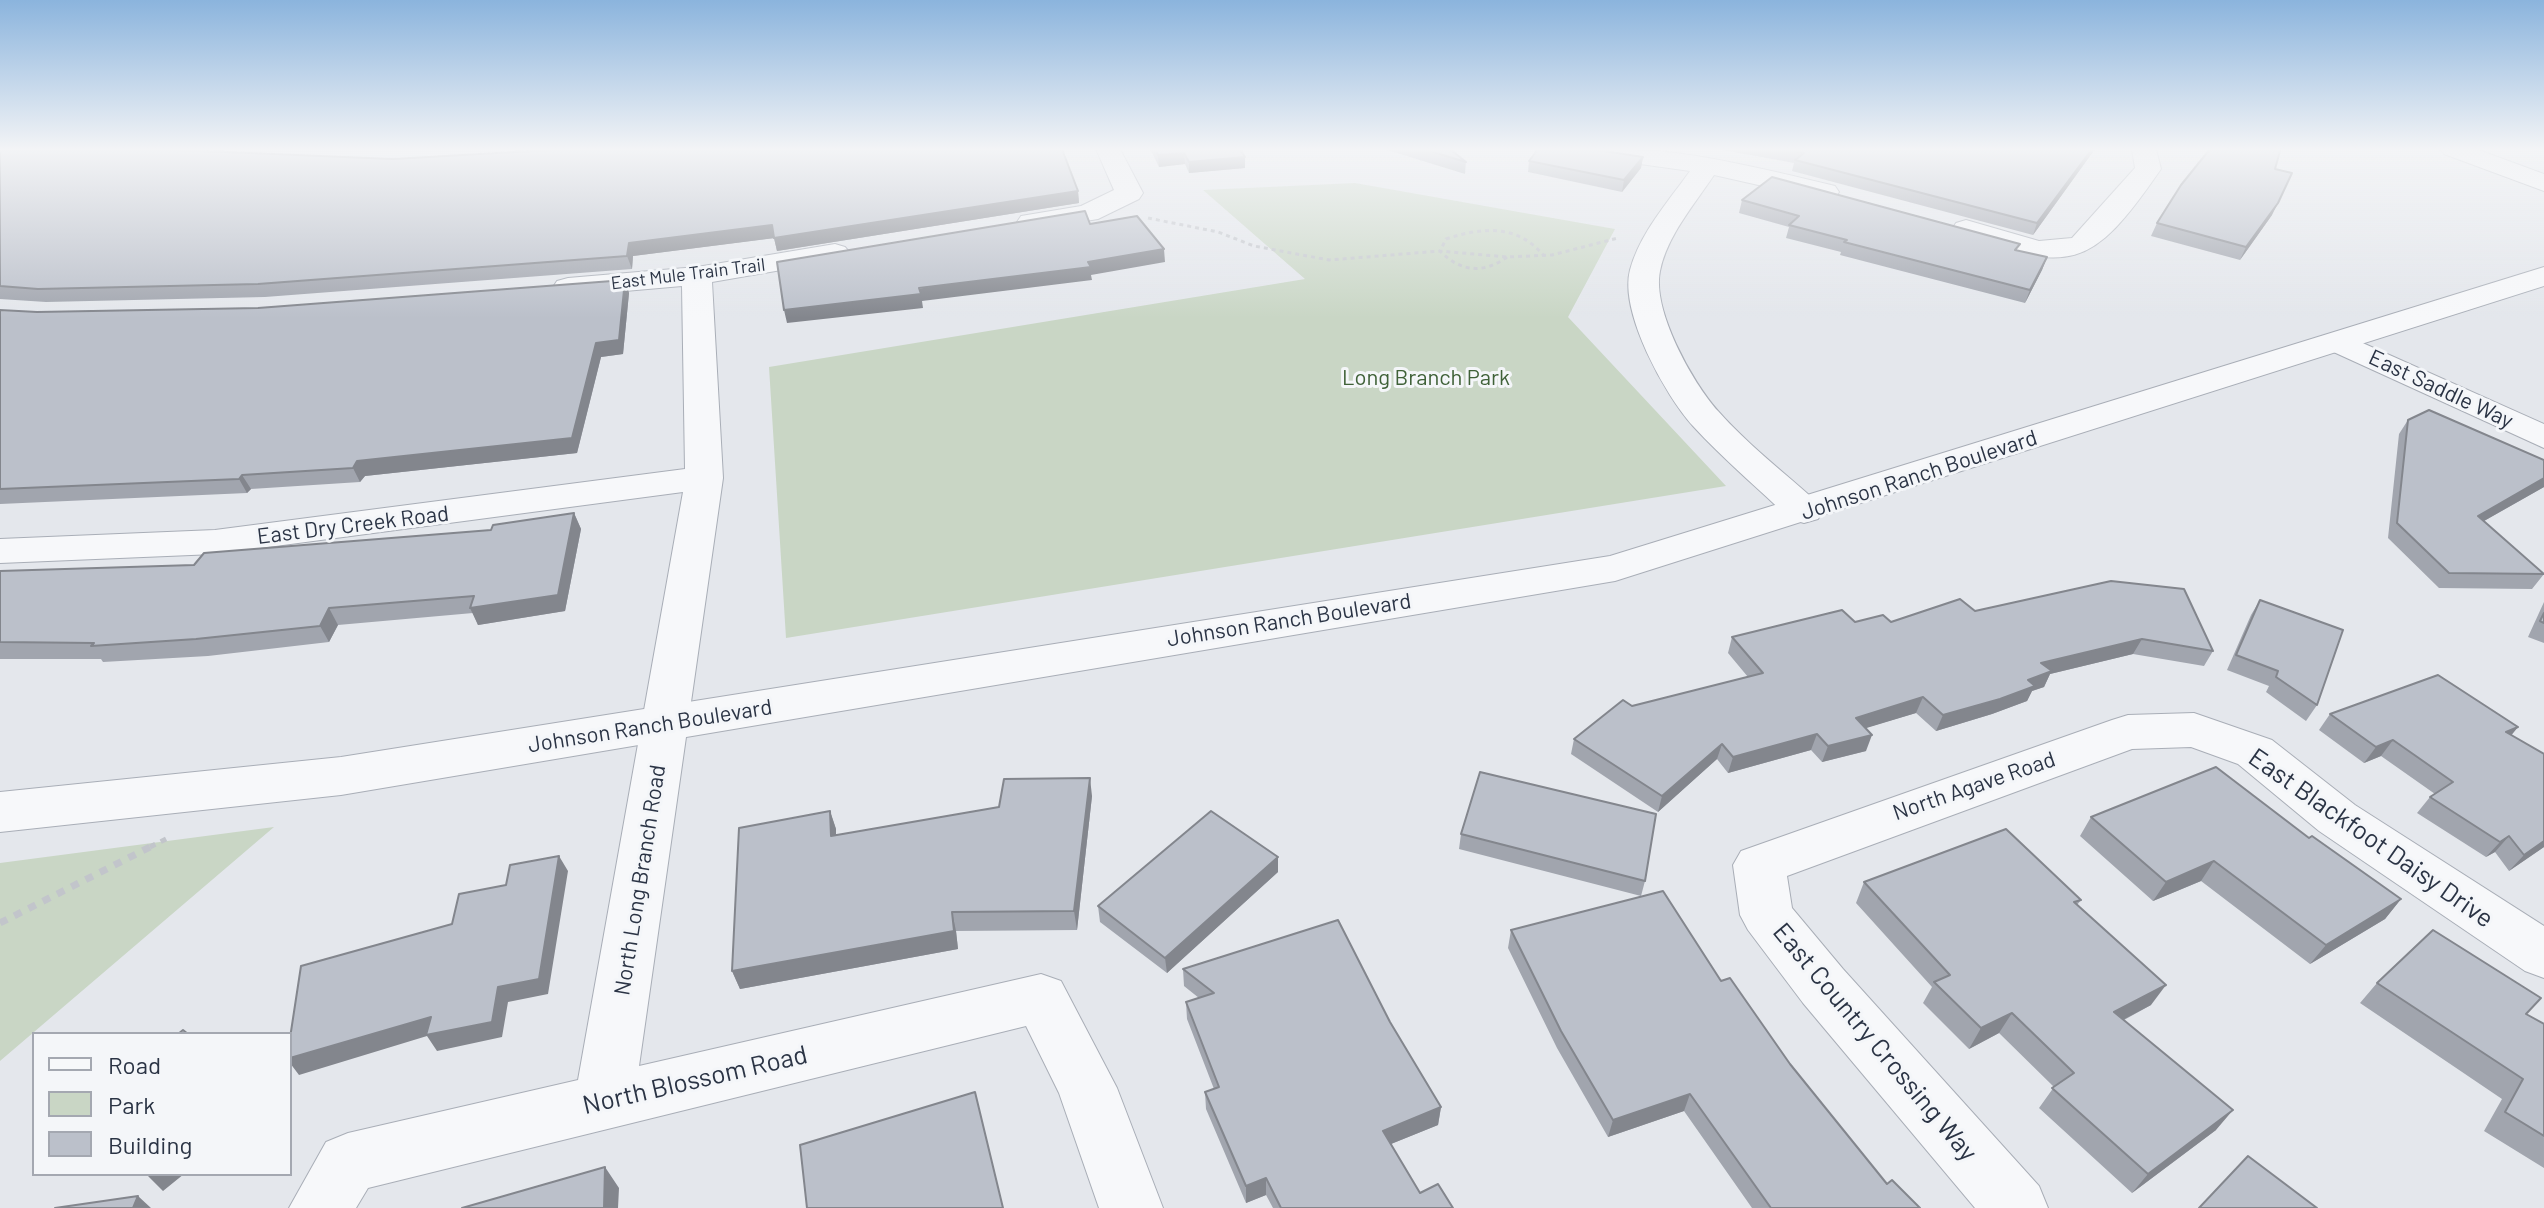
<!DOCTYPE html>
<style>
body{margin:0}
#map{position:relative;width:2544px;height:1208px;overflow:hidden;background:#e4e7ec;font-family:Barlow,sans-serif}
canvas{display:block}
.legend{position:absolute;left:32px;top:1032px;width:260px;height:144px;box-sizing:border-box;background:#f4f6f9;border:2px solid #a4a8b1;margin:0;padding:10px 14px;list-style:none;font-size:24px;color:#2b3445}
.legend li{display:flex;align-items:center;gap:16px;height:40px}
.legend b{width:40px;border:2px solid #a4a8b1}
</style>
<div id="map">
<canvas width="2544" height="1208"></canvas>
<ul class="legend">
<li><b style="height:10px;background:#f7f8fa"></b>Road</li>
<li><b style="height:22px;background:#c9d6c5"></b>Park</li>
<li><b style="height:22px;background:#bbc0ca"></b>Building</li>
</ul>
</div>
<script>
const c = document.querySelector('canvas').getContext('2d');
c.lineJoin = 'round';
function paint(path, color) { c.fillStyle = color; c.fill(path, 'evenodd'); }
function strokePath(path, color, width, dash) { c.strokeStyle = color; c.lineWidth = width; c.lineCap = dash ? 'butt' : 'round'; c.setLineDash(dash || []); c.stroke(path); }
function label(font, color, halo, rows, align = 'center') {
  c.font = font + ' Barlow,sans-serif'; c.lineWidth = 6; c.setLineDash([]); c.textBaseline = 'middle'; c.strokeStyle = halo; c.fillStyle = color; for (const [text, x, y, turn = 0] of rows) {
    c.save(); c.translate(x, y); c.rotate((+turn || 0) * Math.PI / 180); c.textAlign = isNaN(turn) ? turn : align; if (halo) c.strokeText(text, 0, 0); c.fillText(text, 0, 0); c.restore();
  }
}
paint(new Path2D(`
 M1355 183 1615 229 1568 317 1726 486 786 638 769 367 1305 279 1203 190Z
 M274 827 0 1061V863Z`), '#c9d6c5');
const minor = new Path2D(`
 M1096 149H1120L1143 193 1139 199 1098 219 1031 230 1021 228 1017 222 1021 216 1081 206 1114 190Z
 M1577 149C1663 143 1751 166 1835 186L1839 192 1835 198 1825 200 1714 175C1694 205 1667 236 1660 271 1652 310 1692 382 1718 411 1747 444 1785 473 1818 503L1823 511 1818 519 1804 523 1790 519C1758 488 1723 459 1693 426 1665 395 1619 312 1630 270 1640 233 1668 202 1690 171L1590 157Z
 M2132 149H2156L2161 169C2090 272 2072 272 1956 235L1952 229 1956 223 1966 220 2039 241 2072 238 2135 168Z
 M2440 149H2476L2544 174V191L2444 154Z
 M835 244 845 247 850 253 845 259 712 282 723 478 639 1066 1041 974 1061 981 1117 1088 1163 1208H1099L1059 1093 1026 1026 368 1188 356 1208H289L326 1142 348 1133 578 1080 683 492 215 554 0 563V539L215 530 685 469 682 286 568 296 557 293 553 287 557 281 568 278 697 267Z
 M2338 332 2544 424V448L2327 349 2322 342 2327 335Z
 M2194 713 2272 740 2355 805 2544 926V978L2525 971 2319 831 2238 764 2191 747 2132 749 1787 876 1792 908 1843 969 2039 1186 2048 1208H1975L1803 1003 1748 930 1740 915 1733 865 1741 851 2112 720 2128 715Z`);
const tertiary = new Path2D(`
 M2544 267V286L1615 581 341 795 0 832V792L341 757 1610 556Z`);
strokePath(minor, '#a9aeb7', 2);
strokePath(tertiary, '#a9aeb7', 2);
strokePath(new Path2D(`
 M1148 218 1218 232 1254 246 1329 260 1440 251 1507 257 1552 255 1618 238
 M1507 257C1484 274 1460 272 1440 251L1446 239C1482 227 1518 224 1544 256`), '#c2c5cb', 3, [4, 4]);
strokePath(new Path2D(`
 M150 847 170 837`), '#c2c5cb', 5, [6, 6]);
strokePath(new Path2D(`
 M0 923 154 845`), '#c2c5cb', 7, [8, 8]);
paint(minor, '#f7f8fa');
paint(tertiary, '#f7f8fa');
paint(new Path2D(`
 M0 149 1078 191 1079 203 777 251 774 238 633 256 632 269 265 297 46 302 0 299Z
 M1150 149H1240L1245 168 1189 173 1185 164 1159 167Z
 M1384 149H1450L1466 162 1465 174Z
 M1609 149H1657L1655 151Z
 M1717 149H2095L2033 235 1792 171 1794 163Z
 M1643 157 1641 168 1622 192 1528 172 1529 161Z
 M2275 169 2272 215 2240 260 2151 236 2157 223Z
 M1742 200 2018 251 2047 257 2042 270 2025 303 1840 255 1841 252 1786 238 1789 227 1739 213Z
 M625 280 629 293 623 354 601 357 577 453 365 476 360 482 251 489 247 493 0 504V310L37 312 258 308Z
 M2408 420 2544 460V487L2484 521 2544 574 2532 589 2439 588 2388 538 2399 434Z
 M574 513 581 529 565 611 478 625 473 613 338 625 329 642 208 656 103 662 101 659H0V571L194 565 491 530Z
 M2260 600 2317 705 2306 721 2266 692 2269 686 2227 670 2251 615Z
 M2544 602V643L2528 637Z
 M1975 611 2213 651 2204 666 2133 654 2050 674 2044 687 2032 691 2027 701 1992 714 1936 731 1916 713 1865 728 1866 751 1822 762 1811 750 1728 773 1717 759 1658 812 1571 754 1574 739 1632 706 1748 677 1728 653 1732 637 1855 622H1891Z
 M2330 714 2518 727 2511 735 2544 754V847L2509 871 2495 852 2486 857 2417 813 2430 797 2435 794 2381 756 2364 763 2319 730Z
 M1092 796 1077 930 956 931 958 949 740 989 732 971 830 811 836 829V836Z
 M2091 817 2309 838 2401 899 2385 919 2310 964 2201 881 2153 901 2080 836Z
 M1461 834 1645 881 1641 896 1459 849Z
 M1278 872 1167 973 1100 922 1098 906Z
 M1864 882 2081 900 2077 905 2151 1005 2124 1020 2216 1130 2132 1193 2039 1108 2054 1087 1999 1033 1969 1049 1923 1003 1932 987 1856 903Z
 M1511 930 1721 981 1790 1064 1887 1184 1920 1208H1752L1684 1111 1608 1137 1557 1048 1508 948Z
 M1183 969 1390 1022 1441 1107 1438 1125 1391 1144 1420 1193 1453 1208H1273L1266 1195 1246 1203 1206 1109 1205 1092 1214 1089 1187 1019 1186 1002 1199 998 1184 986Z
 M2377 983 2526 1014 2544 1024V1168L2484 1131 2502 1099 2360 1003Z`), '#a1a5ae');
paint(new Path2D(`
 M2092 149H2095L2033 235 2037 223Z
 M1184 153 1185 164 1159 167 1158 155Z
 M1245 157V168L1189 173V162Z
 M1643 157 1641 168 1622 192 1624 180Z
 M1078 191 1079 203 777 251 774 238Z
 M2278 203 2272 215 2240 260 2246 247Z
 M772 225 775 238 633 256 632 269 627 256 629 243Z
 M1164 249 1165 262 1091 275 1092 280 922 301 923 308 787 323 784 310 1088 262Z
 M2047 257 2042 270 2025 303 2030 290Z
 M625 280 629 293 623 354 601 357 577 453 365 476 360 482 353 468 357 461Z
 M242 475 251 489 247 493 239 479Z
 M2544 478V487L2468 530 2478 516Z
 M574 513 581 529 565 611 478 625 470 608Z
 M329 608 338 625 329 642 320 626Z
 M2142 639 2133 654 2050 674 2044 687 2032 691 2027 701 1992 714 1936 731 1943 715 2028 680 2041 663Z
 M1923 697 1916 713 1850 733 1856 718Z
 M2518 727 2505 743 2506 732Z
 M1817 734 1811 750 1728 773 1733 757Z
 M1872 735 1866 751 1822 762 1828 746Z
 M2393 740 2381 756 2364 763 2376 747Z
 M1722 744 1717 759 1658 812 1662 796Z
 M1090 778 1092 796 1077 930 1074 911Z
 M830 811 836 829V855L831 836Z
 M2509 836 2495 852 2486 857 2500 842Z
 M2544 841V847L2509 871 2524 855Z
 M559 856 568 871 548 994 508 1002 502 1037 437 1051 427 1036 299 1075 290 1063V1058L431 1017 498 987Z
 M1278 857V872L1167 973 1165 958Z
 M2214 861 2201 881 2153 901 2166 882Z
 M2401 899 2385 919 2310 964 2326 945Z
 M952 912 956 931 958 949 740 989 732 971Z
 M2166 985 2151 1005 2100 1032 2114 1012Z
 M2012 1013 1999 1033 1969 1049 1981 1028Z
 M1690 1094 1684 1111 1608 1137 1613 1120Z
 M1441 1107 1438 1125 1381 1148 1383 1131Z
 M2233 1110 2216 1130 2132 1193 2148 1174Z
 M605 1167 619 1188 618 1208H604Z
 M151 1174H184L163 1191 148 1176Z
 M1266 1178V1195L1246 1203V1186Z
 M138 1196 151 1208H133Z`), '#83868d');
const building = new Path2D(`
 M0 149H153L393 159 567 149H1062L1078 191 774 238 772 225 629 243 627 256 258 284 38 289 0 286Z
 M1155 149H1240L1245 157 1189 162 1184 153 1158 155Z
 M1423 149H1450L1466 162Z
 M1538 149H1591L1643 157 1624 180 1529 161Z
 M1782 149H2092L2037 223 1795 160 1804 153Z
 M2210 149H2267L2280 151 2275 169 2292 173 2278 203 2246 247 2157 223 2181 185Z
 M1772 177 2020 244 2015 250 2047 257 2030 290 1844 242 1847 240 1789 225 1799 216 1742 200Z
 M1085 211 1090 224 1137 216 1164 249 1088 262 1091 267 919 288 921 294 784 310 777 262Z
 M625 280 619 340 596 343 572 438 357 461 353 468 242 475 239 479 0 489V310L37 312 258 308Z
 M2429 410 2544 460V478L2478 516 2544 574 2449 573 2397 523 2408 420Z
 M574 513 558 595 470 608 474 596 329 608 320 626 196 639 91 646 94 643 0 642V571L194 565 204 553 491 530 493 525Z
 M2111 581 2184 589 2213 651 2142 639 2041 663 2052 671 2028 680 2035 686 2000 699 1943 715 1923 697 1856 718 1872 735 1828 746 1817 734 1733 757 1722 744 1662 796 1574 739 1623 700 1632 706 1763 673 1732 637 1842 610 1855 622 1883 615 1891 622 1960 599 1975 611Z
 M2260 600 2343 630 2317 705 2276 677 2278 671 2236 655Z
 M2544 613V623L2540 621Z
 M2438 675 2518 727 2506 732 2544 754V841L2524 855 2509 836 2500 842 2430 797 2453 782 2393 740 2376 747 2330 714Z
 M2216 767 2309 838 2312 836 2401 899 2326 945 2214 861 2166 882 2091 817Z
 M1480 772 1656 814 1645 881 1461 834Z
 M1090 778 1074 911 952 912 954 931 732 971 739 828 830 811 831 836 999 807 1004 779Z
 M1211 811 1278 857 1165 958 1098 906Z
 M2006 829 2081 900 2074 902 2166 985 2114 1012 2233 1110 2148 1174 2052 1088 2074 1073 2012 1013 1981 1028 1934 982 1950 975 1864 882Z
 M559 856 539 979 498 987 492 1022 426 1035 431 1017 290 1058V1038L301 966 452 924 459 894 506 885 510 865Z
 M1663 891 1721 981 1730 978 1790 1064 1887 1184 1892 1180 1920 1208H1771L1690 1094 1613 1120 1561 1031 1511 930Z
 M1338 920 1390 1022 1441 1107 1383 1131 1420 1193 1438 1184 1453 1208H1281L1266 1178 1246 1186 1205 1092 1219 1087 1186 1002 1214 993 1183 969Z
 M2433 930 2541 998 2526 1014 2544 1024V1136L2505 1112 2523 1079 2377 983Z
 M183 1030 188 1034H178Z
 M975 1092 1003 1208H807L800 1145Z
 M2248 1156 2317 1208H2199Z
 M605 1167 604 1208H462Z
 M138 1196 133 1208H55Z`);
paint(building, '#bbc0ca');
strokePath(building, '#83868d', 2);
const sky = c.createLinearGradient(0, 0, 0, 318);
sky.addColorStop(0, '#8bb4dd');
sky.addColorStop(0.47, '#f3f4f6');
sky.addColorStop(1, '#f3f4f600');
c.fillStyle = sky;
c.fillRect(0, 0, 2544, 318);
label('18px', '#2b3445', '#f4f6f9', [
 ["East Mule Train Trail",688,274,-7]
]);
label('22px', '#3f6138', '#f4f6f9', [
 ["Long Branch Park",1426,378]
]);
label('22px', '#2b3445', '#f4f6f9', [
 ["East Saddle Way",2441,389,25],
 ["Johnson Ranch Boulevard",1919,475,-18],
 ["East Dry Creek Road",353,525,-7],
 ["Johnson Ranch Boulevard",1289,620,-9],
 ["Johnson Ranch Boulevard",650,726,-9],
 ["North Agave Road",1974,786,-19],
 ["North Long Branch Road",640,880,-81]
]);
label('26px', '#2b3445', '#f4f6f9', [
 ["East Blackfoot Daisy Drive",2371,838,35],
 ["East Country Crossing Way",1875,1042,50],
 ["North Blossom Road",695,1080,-13]
]);
</script>
